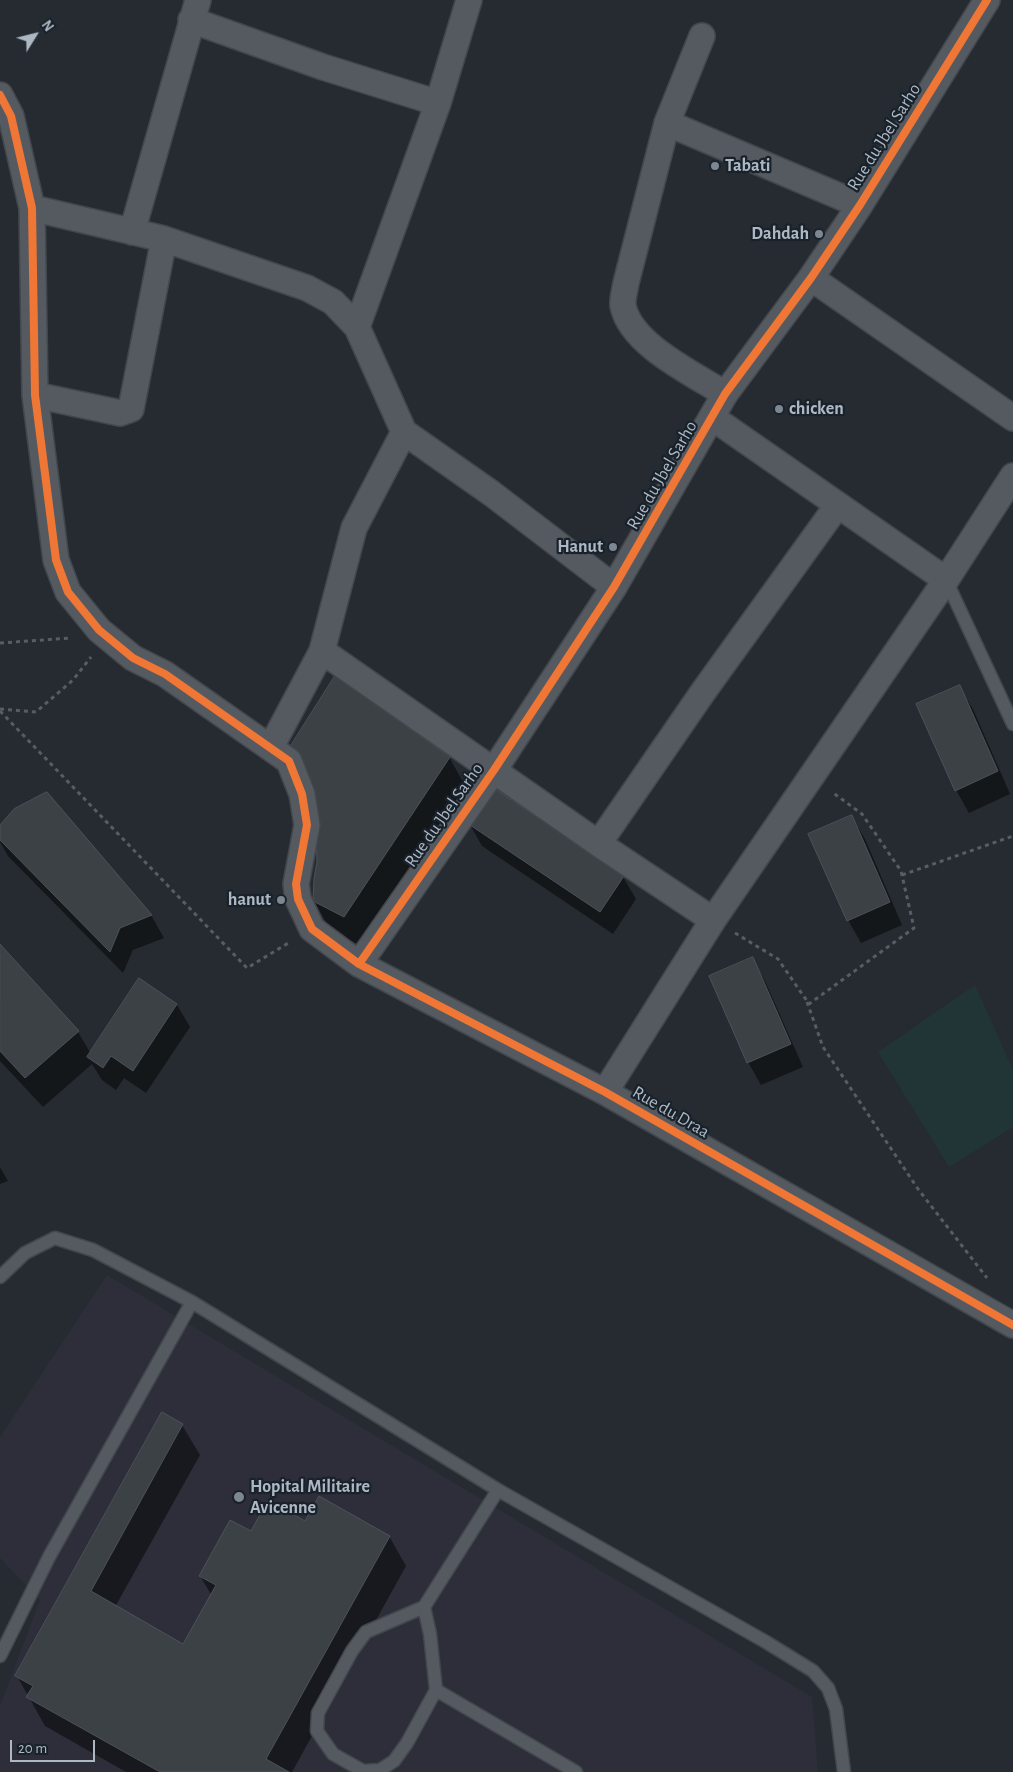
<!DOCTYPE html>
<style>
body{margin:0}
#map{position:relative;width:1013px;height:1772px;overflow:hidden;background:#252b31;font-family:"Alegreya Sans",sans-serif}
canvas{display:block}
.north{position:absolute;left:10px;top:10px;width:50px;height:50px;-webkit-text-stroke:4px #19222b;paint-order:stroke;rotate:54deg;font-size:14px;font-weight:700;line-height:20px;text-align:center;color:#adb8c4}
.north::after{content:'';display:block;margin:auto;width:18px;height:22px;background:#adb8c4;clip-path:polygon(50% 0,100% 100%,50% 72%,0 100%)}
.scale{position:absolute;left:10px;top:1740px;width:85px;height:22px;box-sizing:border-box;border:2px solid #adb8c4;border-top:0;padding-left:6px;font-size:15px;line-height:18px;white-space:nowrap;color:#adb8c4;-webkit-text-stroke:4px #19222b;paint-order:stroke}
</style>
<div id="map">
<canvas width="1013" height="1772"></canvas>
<div class="north">N</div>
<div class="scale">20 m</div>
</div>
<script>
const c = document.querySelector('canvas').getContext('2d');
c.lineJoin = 'round';
function paint(path, color) { c.fillStyle = color; c.fill(path, 'evenodd'); }
function strokePath(path, color, width, dash) { c.strokeStyle = color; c.lineWidth = width; c.lineCap = dash ? 'butt' : 'round'; c.setLineDash(dash || []); c.stroke(path); }
function label(font, color, halo, rows, align = 'center') {
  c.font = font + ' "Alegreya Sans",sans-serif'; c.lineWidth = 4.5; c.setLineDash([]); c.textBaseline = 'middle'; c.strokeStyle = halo; c.fillStyle = color; for (const [text, x, y, turn = 0] of rows) {
    c.save(); c.translate(x, y); c.rotate((+turn || 0) * Math.PI / 180); c.textAlign = isNaN(turn) ? turn : align; if (halo) c.strokeText(text, 0, 0); c.fillText(text, 0, 0); c.restore();
  }
}
paint(new Path2D(`
 M107 1275 812 1697 818 1772H0V1706L40 1600 0 1558V1437Z`), '#2d2e3a');
paint(new Path2D(`
 M975 985 1013 1070V1127L949 1167 878 1052Z`), '#223536');
paint(new Path2D(`
 M959 687 973 709 1010 794 969 813 956 790Z
 M449 757 466 787 361 946 331 931 314 901 318 862Z
 M852 817 865 839 902 925 861 943 848 920Z
 M469 823 623 877 636 899 613 934 482 846Z
 M0 827 151 915 164 938 133 950 123 973 8 856 0 842Z
 M0 946 78 1032 91 1054 177 1005 190 1027 146 1093 124 1078 116 1090 102 1080 92 1064 43 1107 0 1061Z
 M752 959 765 981 803 1067 761 1085 748 1062Z
 M0 1167 8 1181 0 1184Z
 M162 1414 182 1425 200 1455 115 1607 184 1646 212 1596 200 1576 251 1533 305 1522 389 1536 406 1566 292 1772H126L45 1726 17 1676Z`), '#0007');
const building = new Path2D(`
 M335 676 450 757 344 917 313 901 314 878 317 862 315 794 290 747Z
 M960 685 998 771 955 791 916 704Z
 M492 787 624 876 600 912 467 823Z
 M47 792 152 915 120 928 110 952 0 840V825L14 809Z
 M852 815 890 902 847 921 808 834Z
 M0 944 79 1031 25 1078 0 1051Z
 M753 957 791 1044 747 1063 709 976Z
 M139 978 177 1004 133 1071 111 1056 103 1068 87 1057Z
 M162 1412 183 1424 91 1591 183 1644 216 1585 199 1576 230 1520 251 1531 268 1500 305 1521 319 1496 390 1536 266 1759 289 1772H160L26 1697 33 1686 15 1676Z`);
paint(building, '#3c4146');
strokePath(building, '#4c525a', 1);
const lane = new Path2D(`
 M946 580 1013 724
 M0 1277 25 1253 55 1238 93 1250 192 1302 498 1490 766 1642 813 1671 828 1688 836 1709 844 1772
 M424 1607 430 1634 436 1690 407 1743 394 1761 380 1770 363 1771 333 1754 317 1731 318 1713 352 1651 366 1632 424 1607 498 1490
 M0 1656 49 1557 192 1302
 M436 1690 576 1772`);
const street = new Path2D(`
 M191 20 323 67 438 103
 M702 36 667 123 626 283C625 290 622 299 623 306 631 345 694 374 725 394
 M0 95 11 116 32 208 35 395 56 560 68 592 99 630 133 658 165 674 289 761 302 794 307 825 296 884 298 899 312 929 359 964 605 1092 1013 1325
 M667 123 860 205
 M32 208 164 239 307 288 333 302 357 327 404 432 491 493 614 587
 M132 232 198 0
 M811 278 1013 418
 M357 327 438 103 469 0
 M35 395 120 413 131 409 164 239
 M713 418 946 580
 M322 651 602 846 713 920
 M271 747 322 651 354 528 404 432
 M599 843 703 692 837 506
 M359 964 494 770 614 587 725 394 811 278 860 205 987 0
 M605 1092 713 920 946 580 1013 476`);
strokePath(lane, '#42474c', 15);
strokePath(street, '#42474c', 28);
strokePath(new Path2D(`
 M0 643 71 638
 M0 709 36 712 73 680 91 657
 M0 711 247 968 290 942
 M902 875 1013 836
 M735 933 778 959 809 1004 914 928 901 871 862 814 832 792
 M807 1002 823 1047 918 1189 987 1278`), '#575d63', 3, [4, 4]);
strokePath(lane, '#545a60', 12);
strokePath(street, '#545a60', 25);
strokePath(new Path2D(`
 M0 95 11 116 32 208 35 395 56 560 68 592 99 630 133 658 165 674 289 761 302 794 307 825 296 884 298 899 312 929 359 964 605 1092 1013 1325
 M359 964 494 770 614 587 725 394 811 278 860 205 987 0`), '#f07635', 8);
for (const [x, y, r, color] of [
 [715,166,5,"#7d8791"],
 [819,234,5,"#7d8791"],
 [779,409,5,"#7d8791"],
 [613,547,5,"#7d8791"],
 [281,900,5,"#7d8791"],
 [239,1497,6,"#7d8791"]
]) { const dot = new Path2D(); dot.arc(x, y, r, 0, 2 * Math.PI); c.fillStyle = color; c.fill(dot); strokePath(dot, '#19222b', 2); }
label('18px', '#adb8c4', '#19222b', [
 ["Rue du Jbel Sarho",884,137,-58],
 ["Rue du Jbel Sarho",662,475,-60],
 ["Rue du Jbel Sarho",444,815,-55],
 ["Rue du Draa",671,1112,30]
]);
label('bold 18px', '#adb8c4', '#19222b', [
 ["Tabati",725,166],
 ["Dahdah",809,234,"right"],
 ["chicken",789,409],
 ["Hanut",603,547,"right"],
 ["hanut",271,900,"right"],
 ["Hopital Militaire",250,1487],
 ["Avicenne",250,1508]
], 'left');
</script>
